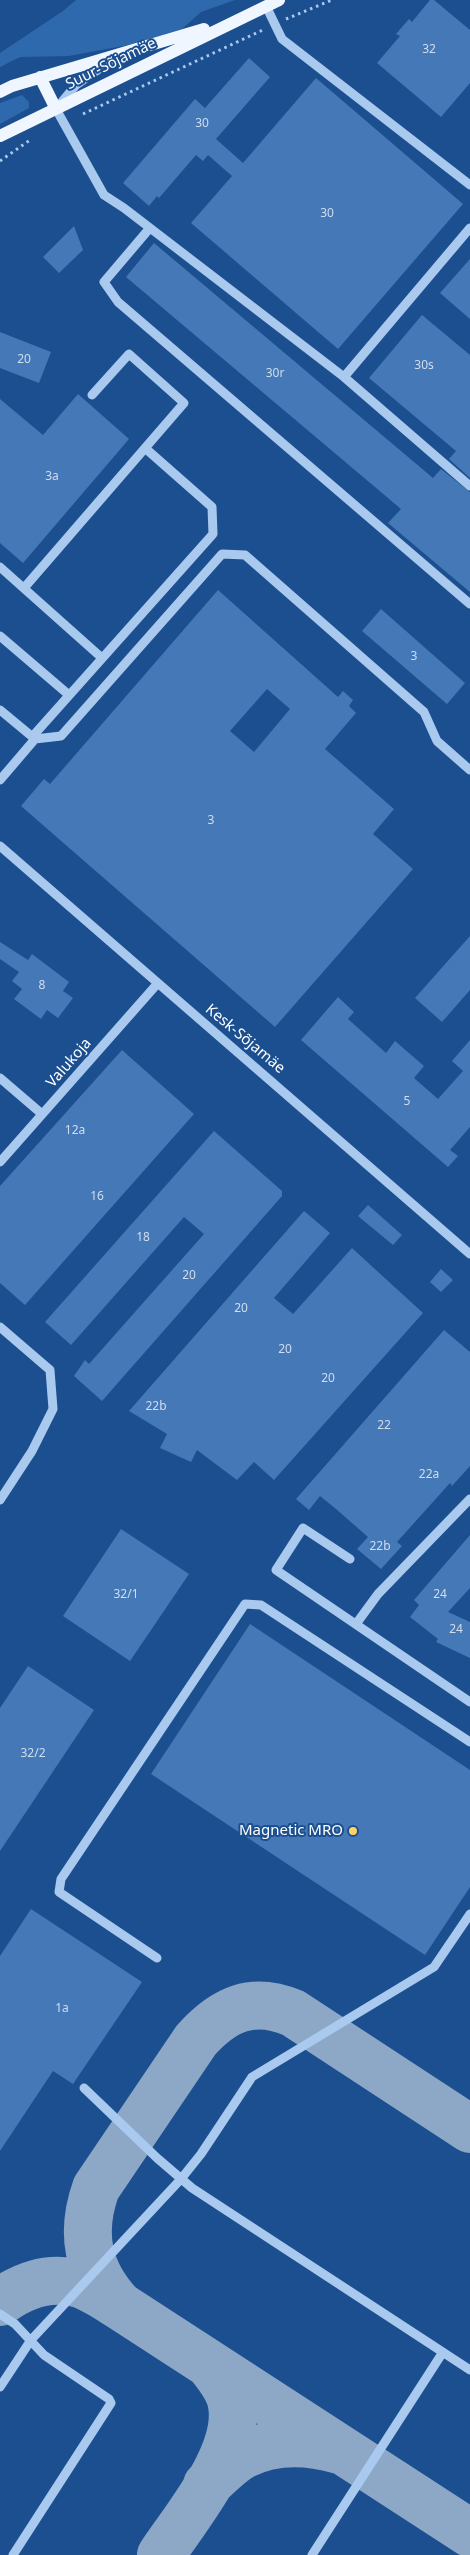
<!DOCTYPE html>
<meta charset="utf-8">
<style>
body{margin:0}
canvas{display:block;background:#1b4f8f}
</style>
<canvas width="470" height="2555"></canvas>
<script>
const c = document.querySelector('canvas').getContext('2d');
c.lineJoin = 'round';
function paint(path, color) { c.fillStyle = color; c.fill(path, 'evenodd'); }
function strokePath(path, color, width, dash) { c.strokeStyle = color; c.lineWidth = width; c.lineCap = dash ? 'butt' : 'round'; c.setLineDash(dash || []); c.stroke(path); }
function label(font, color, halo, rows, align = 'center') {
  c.font = font + ' "Noto Sans",sans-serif'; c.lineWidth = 4; c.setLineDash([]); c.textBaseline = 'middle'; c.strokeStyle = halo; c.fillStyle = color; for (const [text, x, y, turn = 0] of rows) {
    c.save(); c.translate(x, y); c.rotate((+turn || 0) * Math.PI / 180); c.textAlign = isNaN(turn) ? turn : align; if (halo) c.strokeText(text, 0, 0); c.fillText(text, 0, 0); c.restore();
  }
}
paint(new Path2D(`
 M76 0H235L201 12 182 29 128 45 69 56 20 57 0 67V53L63 11Z
 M22 95 29 102V108L0 124V103Z`), '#2e69ad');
strokePath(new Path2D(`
 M470 2129 293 2013C252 1996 224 2009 196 2040L96 2188C80 2233 87 2271 120 2306L470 2533
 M0 2302C22 2286 48 2276 76 2283 90 2286 107 2298 120 2306
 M207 2485C218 2475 230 2462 243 2455 273 2440 308 2441 339 2450
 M161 2555C187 2516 240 2454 232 2405 230 2389 219 2377 210 2365`), '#8da7c7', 48);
paint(new Path2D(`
 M430 0H434L470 30V83L441 117 377 63 400 36 396 34 409 19 412 22Z
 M249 58 270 77 216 139 243 163 316 78 463 204 338 349 191 223 232 176 208 155 203 161 196 155 159 198 157 196 149 206 123 183 195 99 205 108Z
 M74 226 83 250 59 273 43 257Z
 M154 243 433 478 441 469 470 492V592L388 523 401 509 126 277Z
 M470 259V319L440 293Z
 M422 315 470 355V478L449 459 456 451 369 378Z
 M0 332 51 352 39 383 0 368Z
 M78 394 129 439 23 563 0 543V399L43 435Z
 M218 590 338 697 343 691 353 700 349 706 356 713 325 749 394 809 373 834 413 869 275 1027 21 806 44 779 50 784ZM267 689 290 709 254 752 230 731Z
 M381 609 465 683 447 704 362 631Z
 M470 936V990L442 1022 415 998Z
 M0 942 28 960 32 954 69 982 63 991 73 998 58 1018 47 1010 41 1019 14 999 22 989 12 981 19 972 0 959Z
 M338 997 354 1012 348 1019 386 1053 395 1041 424 1066 414 1078 438 1099 463 1071 452 1061 470 1040V1127L450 1150 458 1156 448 1167 301 1040Z
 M122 1050 194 1114 25 1305 0 1283V1186Z
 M214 1131 282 1191V1196L102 1401 74 1376 85 1360 89 1364 204 1234 184 1217 71 1345 45 1322Z
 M368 1205 402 1235 393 1245 358 1216Z
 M304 1211 330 1233 274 1298 293 1314 352 1248 423 1313 274 1480 254 1462 237 1480 197 1450 191 1462 160 1448 167 1434 129 1411Z
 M441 1269 453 1280 441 1292 430 1282Z
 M444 1330 470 1352V1466L452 1486 450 1483 397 1542 402 1546 381 1569 357 1549 368 1537 336 1509 320 1496 309 1510 296 1499Z
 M121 1529 189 1574 130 1661 63 1616Z
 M470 1535V1588L448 1612 470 1622V1658L436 1642 438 1639 410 1617 419 1605 414 1600Z
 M250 1624 470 1770V1887L425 1955 151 1774Z
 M28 1666 94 1710 0 1851V1708Z
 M31 1909 142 1982 73 2084 53 2071 0 2151V1956Z`), '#4478b7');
strokePath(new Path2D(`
 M286 19 332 0
 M83 114 265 29
 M0 161 30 140`), '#a9c9ee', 3, [2.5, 4]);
strokePath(new Path2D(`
 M266 6 282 39 470 185
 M109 62 76 85 56 109 104 195 124 208 344 377 470 486
 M149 229 104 282 118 302 470 604
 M344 377 470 228
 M0 567 102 658
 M24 588 184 403 129 354 92 395
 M0 636 69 695
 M0 710 35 739 0 780
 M32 737 213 534 212 507 145 448
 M35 739 61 736 222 554 245 555 424 712 437 741 470 770
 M0 846 470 1254
 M0 1078 42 1114
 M0 1162 158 983
 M0 1327 50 1370 53 1409 32 1451 0 1500
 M350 1559 303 1528 276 1570 470 1702
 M356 1624 378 1594 470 1499
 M157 1958 59 1892 61 1879 245 1604 261 1605 470 1742
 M84 2088 157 2158 192 2188 470 2370
 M0 2314 15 2324 44 2355 109 2399 111 2403 13 2555
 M0 2387 31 2340 181 2179 201 2154 252 2077 434 1967 470 1914
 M312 2555 443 2352`), '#a9c9ee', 9);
strokePath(new Path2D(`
 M40 77 56 109
 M0 92 12 86 204 29
 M0 136 279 0`), '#f0f6ff', 12);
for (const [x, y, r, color] of [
 [353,1831,5,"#ffd166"]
]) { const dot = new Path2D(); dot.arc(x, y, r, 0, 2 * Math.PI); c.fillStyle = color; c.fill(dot); strokePath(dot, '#1b4f8f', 2); }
label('12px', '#d0dded', null, [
 ["32",429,50],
 ["30",202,124],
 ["30",327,214],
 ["20",24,360],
 ["30s",424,366],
 ["30r",275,374],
 ["3a",52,477],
 ["3",414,657],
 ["3",211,821],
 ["8",42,986],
 ["5",407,1102],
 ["12a",75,1131],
 ["16",97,1197],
 ["18",143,1238],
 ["20",189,1276],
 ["20",241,1309],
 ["20",285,1350],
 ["20",328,1379],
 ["22b",156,1407],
 ["22",384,1426],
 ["22a",429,1475],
 ["22b",380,1547],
 ["32/1",126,1595],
 ["24",440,1595],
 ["24",456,1630],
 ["32/2",33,1754],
 ["1a",62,2009]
]);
label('15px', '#fff', '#1b4f8f', [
 ["Suur-Sõjamäe",111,64,-26],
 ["Kesk-Sõjamäe",245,1039,40],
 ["Valukoja",69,1063,-49]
]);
label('15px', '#fff', '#1b4f8f', [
 ["Magnetic MRO",343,1831]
], 'right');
</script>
